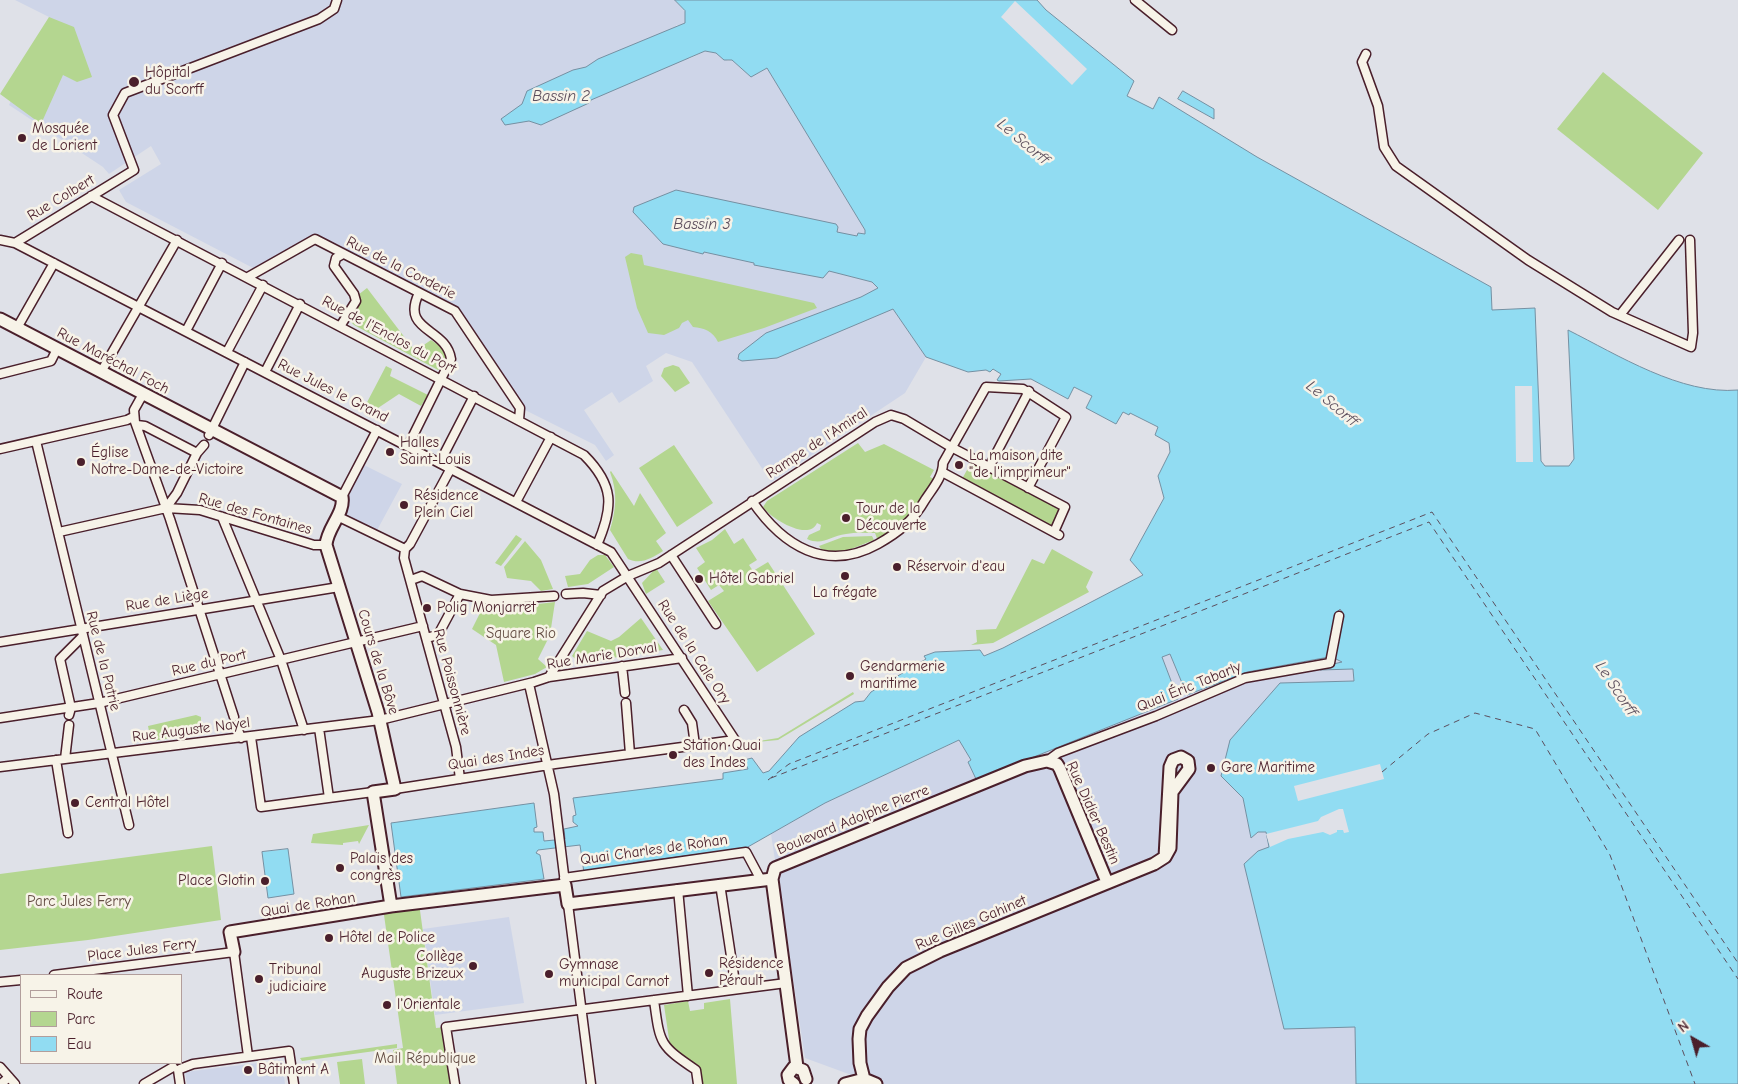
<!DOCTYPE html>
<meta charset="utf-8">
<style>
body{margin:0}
#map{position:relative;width:1738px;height:1084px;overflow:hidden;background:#dfe1e8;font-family:"Comic Neue",sans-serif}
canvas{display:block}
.legend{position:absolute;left:20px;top:974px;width:162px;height:90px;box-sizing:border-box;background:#f7f3e8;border:1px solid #b29e9c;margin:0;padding:6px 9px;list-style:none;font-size:15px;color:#4a1f2b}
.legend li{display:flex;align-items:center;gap:10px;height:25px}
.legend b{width:25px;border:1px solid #b29e9c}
.north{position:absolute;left:1668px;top:1014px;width:50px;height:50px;-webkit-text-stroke:4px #f7f3e8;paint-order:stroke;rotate:322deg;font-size:14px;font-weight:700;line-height:20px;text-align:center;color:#4a1f2b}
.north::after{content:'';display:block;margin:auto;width:18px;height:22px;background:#4a1f2b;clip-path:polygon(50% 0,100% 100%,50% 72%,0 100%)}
</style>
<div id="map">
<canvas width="1738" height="1084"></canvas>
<ul class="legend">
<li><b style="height:6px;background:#f7f3e8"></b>Route</li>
<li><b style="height:14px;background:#b4d690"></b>Parc</li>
<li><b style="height:14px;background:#91dcf2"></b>Eau</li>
</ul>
<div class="north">N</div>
</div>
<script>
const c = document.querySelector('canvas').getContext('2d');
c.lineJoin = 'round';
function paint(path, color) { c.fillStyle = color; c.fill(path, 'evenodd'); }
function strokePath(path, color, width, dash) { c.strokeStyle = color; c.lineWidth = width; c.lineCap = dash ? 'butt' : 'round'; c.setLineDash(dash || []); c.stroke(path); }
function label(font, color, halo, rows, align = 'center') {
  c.font = font + ' "Comic Neue",sans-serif'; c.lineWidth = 5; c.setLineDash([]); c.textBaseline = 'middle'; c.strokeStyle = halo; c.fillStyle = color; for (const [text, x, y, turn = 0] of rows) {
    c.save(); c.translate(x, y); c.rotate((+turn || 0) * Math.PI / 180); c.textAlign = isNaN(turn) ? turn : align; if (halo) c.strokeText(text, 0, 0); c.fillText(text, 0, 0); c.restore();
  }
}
paint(new Path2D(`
 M15 0H675L685 12V23L679 26 676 25 689 59 705 51 716 53 728 61 732 60 751 77 767 68 865 230V234L858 233 849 276 872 282 877 286 926 357 905 393 771 482 692 362 666 353 646 366 653 381 619 403 612 392 584 410 614 455 606 461 595 445 525 410 459 308 315 234 255 269 126 202 119 190 161 164 151 146 109 174 103 167 9 105 49 17Z
 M362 464 402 484 375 534 342 514 350 498 347 493Z
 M1339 609 1343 611 1344 614 1332 657 1342 662 1321 670 1353 669 1354 681 1280 683 1221 776 1243 798 1251 838 1258 832H1266L1270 847 1258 851 1355 1027 1356 1084H876L805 1058 771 834 825 803 960 740 971 760 968 762 977 779 1178 699 1162 657 1170 654 1187 695 1247 672 1328 657 1336 613Z
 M509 917 524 1003 435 1015 423 929Z
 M282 1060 285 1084H187L185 1072Z`), '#ced5e8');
paint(new Path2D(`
 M49 17 74 27 92 77 77 82 63 75 41 124 0 94Z
 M1603 72 1703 153 1658 210 1557 129Z
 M631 253 642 255 644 265 814 303 817 308 764 328 718 342C713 331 704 328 693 327L688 320 682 323 679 328 664 335 648 333 637 308 625 257Z
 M367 288 415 351 431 340 444 349 447 356 441 368 438 370 354 325 349 320 358 295Z
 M673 365 679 367 690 383 675 392 661 376 664 368Z
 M386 366 392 369 390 376 428 395 421 406 399 394 369 414 363 410Z
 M858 443 865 452 884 444 934 470 930 477 934 479C916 509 909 522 878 541L875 533C866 533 856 532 846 534 830 536 823 546 807 539L809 535 820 530 821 525 817 523C809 542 770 518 763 507L767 501Z
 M674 445 713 503 677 527 639 468Z
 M972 461 1061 509 1051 527 962 479Z
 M611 471 634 506 640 493 666 533 656 541 663 551C652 558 641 565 628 559L610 530C616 510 618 493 610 472Z
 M725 529 734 544 743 538 757 560 749 565 753 571 768 562 815 634 757 672 708 601 724 591 719 585 711 590 697 568 705 562 696 548 712 540Z
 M516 535 522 539 501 566 495 563Z
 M872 536 874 540 841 553H824L819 546 843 537Z
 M525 541 541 560 553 589 541 591 531 581 507 578 504 567Z
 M1052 549 1093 572 1086 587 1089 592 993 643 971 645 977 642 976 630 996 629 1032 559 1044 564Z
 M598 555H605L614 567 588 584 568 587 565 576 580 574 590 560Z
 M656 568 665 582 646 594 642 583Z
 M555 602 550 635 538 659 547 667 535 674 504 682 496 645 472 629 484 605 513 607Z
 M641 618 663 650 580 663 572 656 587 631 611 641 619 637Z
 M853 692 854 694 778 740 746 743 778 738Z
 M196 715 201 717V734L151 741 148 726Z
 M369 825 359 844 358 841 343 843V845L311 843 313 834Z
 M212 846 221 920 88 940 0 950V874Z
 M419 903 436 1028 446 1027 455 1084H397L393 1050 403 1048 383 908Z
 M730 999 737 1084H701L698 1066 670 1046 664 1005 688 1001 690 1011 704 1009V1003Z
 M397 1044V1048L302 1061 300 1058Z
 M362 1059 365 1084H340L337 1062Z`), '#b4d690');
const water = new Path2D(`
 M675 0H1037L1046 10 1134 81 1127 96 1153 109 1159 97 1257 157 1491 287 1492 310 1535 308 1541 461 1545 466H1569L1574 459 1568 330C1618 355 1681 395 1738 390V1084H1356L1355 1027 1284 1029 1244 864 1258 851 1269 847 1266 832H1258L1251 838 1243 798 1221 776 1230 740 1280 683 1354 681 1353 669 1320 670V667L1342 662 1332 657 1344 614 1340 609 1336 613 1329 657 1247 672 1187 695 1170 654 1162 657 1178 699 979 779H976L968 762 971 760 959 740 825 803 746 848 638 862 633 863V865L584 873 580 845 538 850 536 853 540 855 544 879 401 897 391 823 534 803 537 827 534 828V832H543L544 841 565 839 564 829 578 826 573 822V816L576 815 573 798 723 779V773L748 769 744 760 752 758 763 773 769 771 799 737 855 702 864 701 871 692 926 659 924 656 935 652 980 650 984 656 1003 648 1143 575 1130 560 1164 498 1158 476 1170 452 1169 443 1155 435 1158 427 1130 413 1129 415 1123 412 1116 424 1086 408 1092 396 1074 387 1068 399 1031 379 999 381 997 380 1001 374 993 369 990 372 986 370 968 372 926 357 893 309 777 358 742 361 738 359 739 354 766 333 861 297 878 288 872 282 829 271 823 278 754 265V263L704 252 703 254 663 244 633 212 634 207 676 190 836 224 838 227 837 232 857 236 858 233 865 234V230L767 68 751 77 732 60H724L716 53 705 51 591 100 589 103 541 125 529 121 505 125 501 119 522 104 527 91 573 70 586 67 598 59 685 23V11Z
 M1183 91 1214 109V119L1178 99Z
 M288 849 294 894 268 898 262 852Z`);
paint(water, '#91dcf2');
strokePath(water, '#7590a2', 1);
paint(new Path2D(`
 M1015 1 1087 69 1072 85 1001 17Z
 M1515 386H1532L1533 462H1516Z
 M1380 764 1384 779 1298 801 1294 786Z
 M1339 809H1343L1349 832 1344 833 1343 830H1337V832L1330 835 1323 832 1288 839 1270 847 1266 834 1318 821 1321 817Z`), '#dfe1e8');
strokePath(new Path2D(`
 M1382 772 1428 734 1475 713 1535 729 1610 855 1695 1084
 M771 778 1429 522 1738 979
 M768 780 789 764 1432 512 1738 963`), '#5c4e5d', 1, [6, 5]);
const street = new Path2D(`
 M1135 0 1172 30
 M1366 54 1362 62 1378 106 1384 147 1396 166 1528 260 1612 312 1691 347 1693 333 1690 240
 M91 196 584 455C614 485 614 506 597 545
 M0 240 15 243 611 552 737 743
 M15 243 134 170 113 115 125 93 319 19 334 9 337 0
 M248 277 315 239 455 311 520 408 519 420
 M1620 315 1679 240
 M341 325 356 301 354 294 334 266 336 258 343 254
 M17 328 54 263
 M186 331 222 263
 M227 352 263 285
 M101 372 177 240
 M265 372 300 304
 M0 374 51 361 57 349
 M143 394 134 410 135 422 170 519 234 717
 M137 425 145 426 197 453 177 493 166 508
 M209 435 245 362
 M36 441 129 825
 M408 446 451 359C446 327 400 332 419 293
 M0 449 127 420 133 417
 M197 453 204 445
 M440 462 474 396
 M989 467 1029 391
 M942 472 1059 535
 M342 497 377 430
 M752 501C783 546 826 573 878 544 899 532 913 521 925 500 932 489 943 477 943 463L986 387 1023 389 1066 417 1028 488
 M516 502 551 437
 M337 516 405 549
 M222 517 281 660 304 730
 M59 532 166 508 200 510 314 545H326
 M405 549 404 558 456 747 460 779
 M405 549 410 544 451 468
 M671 555 716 624
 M411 580 422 576 460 594 491 600 554 596
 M566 594 583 593 601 595
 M426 638 438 635 460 594
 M0 642 339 587
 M622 666 625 693
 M549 677 603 591 628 576 659 563 875 422 891 415 904 419 951 447 1065 507 1054 532
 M529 684 554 794 565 883
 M626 703 630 754
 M684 710 692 723 695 745
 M69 715 71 708 60 659 83 636
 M0 718 99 703 423 626
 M237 727 241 738
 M319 728 329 798
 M251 737 261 807 373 792
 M65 759 69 725
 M56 760 68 833
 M1047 761 1058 753 1156 716 1245 678 1330 663 1339 616
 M0 767 380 720 534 682 549 677 682 658
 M395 789 555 764 735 740
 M564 878 746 852 761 880
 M720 884 736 989
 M678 889 688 996
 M568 904 591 1084
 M54 975 234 952 248 1056
 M0 982 21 980
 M654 1000C660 1044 659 1045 696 1070L698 1084
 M0 1067 15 1084
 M180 1069 193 1064 289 1051 294 1084
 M178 1070 180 1084
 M1 1084 9 1077
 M144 1084 173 1067
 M455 1084 446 1027 786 983`);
const secondary = new Path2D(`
 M0 319 342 497C345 513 327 528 326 545L378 712 395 789 373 792 391 906
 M234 952 230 932 391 906 565 885 568 904 772 879
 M797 1067 772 879 775 868 1025 766 1047 761 1057 764 1060 769 1107 882
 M864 1079 860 1063 859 1039 860 1029 867 1016 888 987 906 968 940 951 1154 864 1165 857 1170 848 1172 792 1189 769 1188 761 1181 757 1173 760 1170 767 1165 857
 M794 1084 789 1080 788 1075 794 1067 803 1070 806 1079
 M845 1084 864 1079 876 1084`);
strokePath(street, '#4a1f2b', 11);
strokePath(secondary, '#4a1f2b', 15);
strokePath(street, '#f7f3e8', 8);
strokePath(secondary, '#f7f3e8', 11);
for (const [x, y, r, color] of [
 [134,82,6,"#4a1f2b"],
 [22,138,5,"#4a1f2b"],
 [390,452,5,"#4a1f2b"],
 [81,462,5,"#4a1f2b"],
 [959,465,5,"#4a1f2b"],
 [404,505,5,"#4a1f2b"],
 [846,518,5,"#4a1f2b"],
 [897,567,5,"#4a1f2b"],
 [845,576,5,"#4a1f2b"],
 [699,579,5,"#4a1f2b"],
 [427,608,5,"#4a1f2b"],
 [850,676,5,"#4a1f2b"],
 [673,755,5,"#4a1f2b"],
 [1211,768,5,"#4a1f2b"],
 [75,803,5,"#4a1f2b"],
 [340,868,5,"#4a1f2b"],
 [265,881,5,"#4a1f2b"],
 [329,938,5,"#4a1f2b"],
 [473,966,5,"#4a1f2b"],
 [709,973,5,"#4a1f2b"],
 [549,974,5,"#4a1f2b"],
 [259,979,5,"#4a1f2b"],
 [387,1005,5,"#4a1f2b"],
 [248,1070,5,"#4a1f2b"]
]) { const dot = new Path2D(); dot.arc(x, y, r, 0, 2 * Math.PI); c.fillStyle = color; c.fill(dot); strokePath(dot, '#f7f3e8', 2); }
label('15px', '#4a1f2b', '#f7f3e8', [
 ["Hôpital",145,73],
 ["du Scorff",145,90],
 ["Mosquée",32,129],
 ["de Lorient",32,146],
 ["Halles",400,443],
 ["Saint-Louis",400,460],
 ["Église",91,453],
 ["Notre-Dame-de-Victoire",91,470],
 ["La maison dite",969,456],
 ["\"de l'imprimeur\"",969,473],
 ["Résidence",414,496],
 ["Plein Ciel",414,513],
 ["Tour de la",856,509],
 ["Découverte",856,526],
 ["Réservoir d'eau",907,567],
 ["Hôtel Gabriel",709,579],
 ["La frégate",845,593,"center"],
 ["Polig Monjarret",437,608],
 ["Gendarmerie",860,667],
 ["maritime",860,684],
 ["Station Quai",683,746],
 ["des Indes",683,763],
 ["Gare Maritime",1221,768],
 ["Central Hôtel",85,803],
 ["Palais des",350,859],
 ["congrès",350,876],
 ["Place Glotin",255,881,"right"],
 ["Hôtel de Police",339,938],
 ["Collège",463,957,"right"],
 ["Auguste Brizeux",463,974,"right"],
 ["Résidence",719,964],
 ["Pérault",719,981],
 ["Gymnase",559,965],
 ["municipal Carnot",559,982],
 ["Tribunal",269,970],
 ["judiciaire",269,987],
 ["l'Orientale",397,1005],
 ["Bâtiment A",258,1070]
], 'left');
label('15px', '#4a1f2b', '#f7f3e8', [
 ["Rue Colbert",61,198,-31],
 ["Rue de la Corderie",401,268,27],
 ["Rue de l'Enclos du Port",389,335,28],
 ["Rue Maréchal Foch",113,361,28],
 ["Rue Jules le Grand",333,391,27],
 ["Rampe de l'Amiral",817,443,-33],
 ["Rue des Fontaines",255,514,16],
 ["Rue de Liège",167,600,-9],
 ["Rue de la Cale Ory",694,652,57],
 ["Rue Marie Dorval",602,656,-9],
 ["Rue de la Patrie",103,661,76],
 ["Cours de la Bôve",378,662,73],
 ["Rue du Port",209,663,-13],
 ["Rue Poissonnière",452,682,75],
 ["Quai Éric Tabarly",1189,687,-22],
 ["Rue Auguste Nayel",191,730,-7],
 ["Quai des Indes",496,758,-9],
 ["Rue Didier Bestin",1093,813,66],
 ["Boulevard Adolphe Pierre",853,820,-22],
 ["Quai Charles de Rohan",654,850,-8],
 ["Quai de Rohan",308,905,-9],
 ["Rue Gilles Gahinet",971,923,-23],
 ["Place Jules Ferry",142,950,-7]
]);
label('15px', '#644d44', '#f7f3e8', [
 ["Square Rio",521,634],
 ["Parc Jules Ferry",79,902],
 ["Mail République",425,1059]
]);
label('italic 16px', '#5c4e5d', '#f7f3e8', [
 ["Bassin 2",561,96],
 ["Le Scorff",1023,142,40],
 ["Bassin 3",702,224],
 ["Le Scorff",1332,404,40],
 ["Le Scorff",1616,689,56]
]);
</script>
